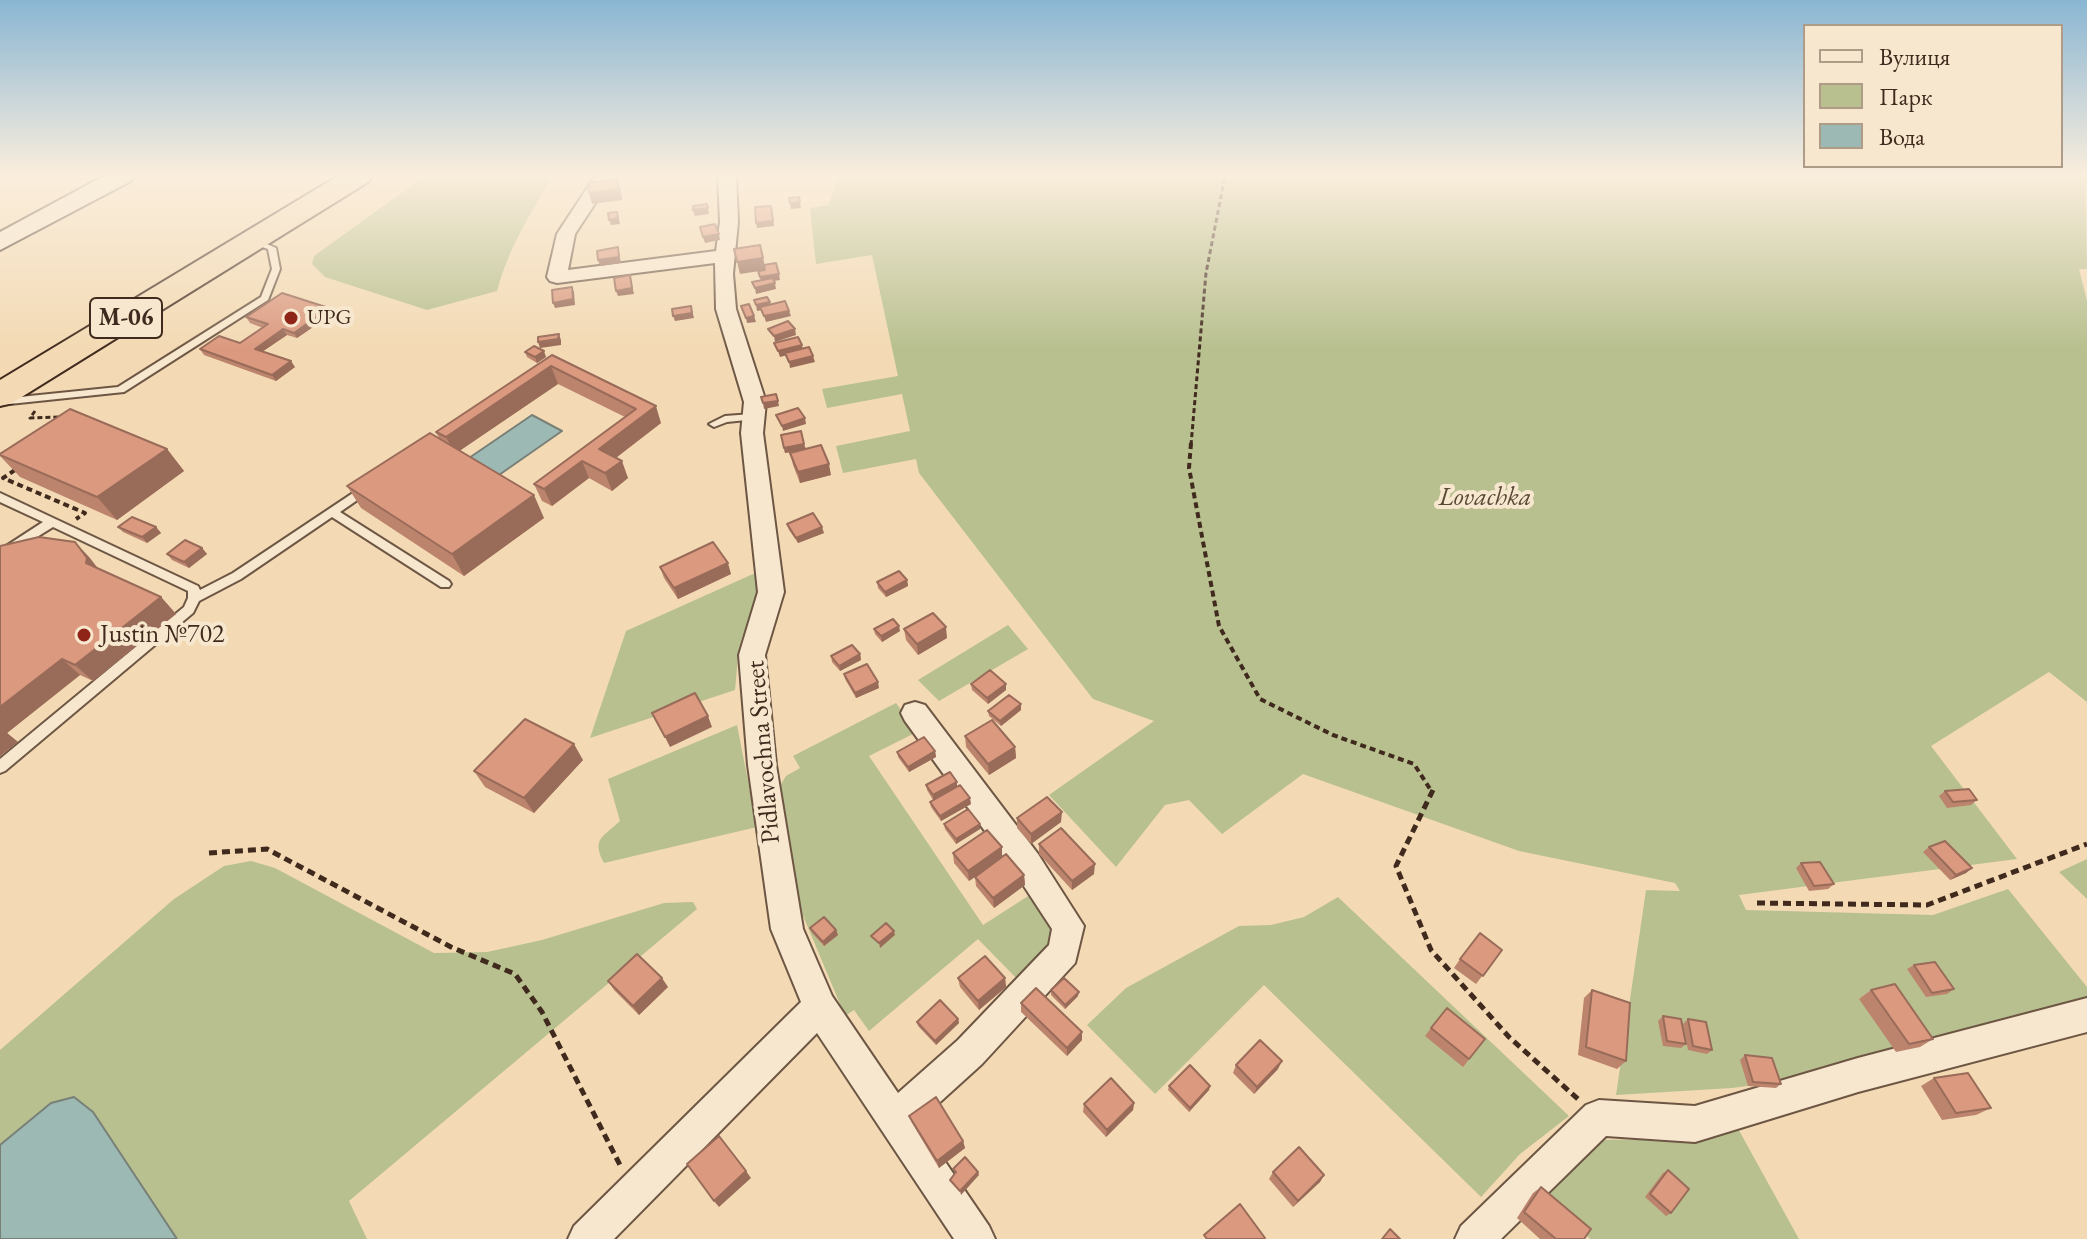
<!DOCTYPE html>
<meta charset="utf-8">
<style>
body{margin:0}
#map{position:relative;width:2087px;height:1239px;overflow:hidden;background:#f3dab4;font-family:"EB Garamond",serif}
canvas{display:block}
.legend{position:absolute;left:1803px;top:24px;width:260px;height:144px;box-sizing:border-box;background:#f7e7ce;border:2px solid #ae9b88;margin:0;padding:10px 14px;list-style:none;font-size:24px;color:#402a1e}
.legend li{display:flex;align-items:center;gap:16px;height:40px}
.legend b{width:40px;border:2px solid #ae9b88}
</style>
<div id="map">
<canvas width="2087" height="1239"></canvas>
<ul class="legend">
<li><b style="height:10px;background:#f7e7ce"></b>Вулиця</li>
<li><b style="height:22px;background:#b8c08f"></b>Парк</li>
<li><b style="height:22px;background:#9db9b4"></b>Вода</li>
</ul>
</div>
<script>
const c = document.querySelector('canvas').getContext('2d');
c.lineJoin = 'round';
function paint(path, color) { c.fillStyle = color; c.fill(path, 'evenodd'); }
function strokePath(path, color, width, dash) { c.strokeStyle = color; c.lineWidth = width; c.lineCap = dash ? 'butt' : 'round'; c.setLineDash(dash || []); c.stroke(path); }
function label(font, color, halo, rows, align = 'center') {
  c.font = font + ' "EB Garamond",serif'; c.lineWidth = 8; c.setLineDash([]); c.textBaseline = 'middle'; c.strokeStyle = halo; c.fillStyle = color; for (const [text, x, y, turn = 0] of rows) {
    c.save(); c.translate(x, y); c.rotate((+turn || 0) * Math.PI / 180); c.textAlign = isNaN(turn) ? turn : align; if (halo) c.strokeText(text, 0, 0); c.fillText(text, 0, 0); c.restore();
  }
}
paint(new Path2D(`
 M425 176H553C531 212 508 249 497 291L427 310 325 277 312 264 314 256Z
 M838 176H2085L2087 269H2079L2087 301V702L2049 672 1931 746 2017 859 1739 895 1746 910 1933 915 2008 889 2087 987V1001L1817 1077 1732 1088 1616 1095 1646 890 1680 891 1675 883 1519 851 1303 774 1222 834 1189 800 1165 805 1116 867 1049 795 1154 721 1093 699 919 473 916 459 843 473 836 446 910 431 902 394 827 408 822 389 898 376 872 255 816 264 810 208 829 205Z
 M753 574 758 576C764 601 751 615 742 638 737 653 737 674 735 690L590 738 626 631Z
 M1008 625 1028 649 939 701 918 680Z
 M896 703 917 732 869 756 983 925 1036 891 1060 930 1052 948 1021 983 978 939 869 1031 854 1010 845 1016 799 906 782 816 781 784 786 776 800 768 793 756Z
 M737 725 757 827 604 863C591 839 603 837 620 821L608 779Z
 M2087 859V899L2059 872Z
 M251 861 275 868 434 953 487 952 542 940 664 903 693 902 697 909 349 1201 367 1239H0V1050L174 899 224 866Z
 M1338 897 1569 1116 1520 1154 1481 1197 1264 985 1155 1094 1087 1025 1126 988 1239 926 1271 925 1304 917Z
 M1736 1125 1799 1239H1590L1544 1190 1595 1140 1658 1139Z`), '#b8c08f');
const water = new Path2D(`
 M532 415 562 431 499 475 469 458Z
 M74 1097 93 1112 177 1239H0V1145L51 1103Z`);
paint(water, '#9db9b4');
strokePath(water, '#788078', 2);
const service = new Path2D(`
 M253 238 276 248 280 269 268 300 124 392 0 405V399L118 387 261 297 272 269 268 249 250 243V239Z
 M752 414 757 417 756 419 727 422 714 427 709 424 725 416Z
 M365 485 370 489 369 492 340 512 449 581 451 584 449 587H441L332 517 241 579 199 601 193 613 5 771 0 773V759L184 607 188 598V591L53 527 0 560V550L43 522 0 502V493L198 586 200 590 233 573Z`);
const minor = new Path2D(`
 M595 176H613L575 234 568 270 716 251 720 222 718 176H736L738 222 733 274 736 309 766 402 763 433 784 592 765 655 776 765 803 929 832 996 898 1093 958 1040 1049 945 1052 929 1016 874 905 721 901 713 905 705 915 702 925 705 1038 854 1084 926 1075 963 982 1064 918 1122 989 1226 995 1239H954L817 1033 614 1239H568L574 1226 801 1002 771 929 748 765 739 655 758 592 741 433 744 402 716 309 715 263 557 283 550 281 547 277 557 234Z
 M2087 998V1032L1858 1092 1695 1142 1606 1136 1501 1239H1455L1461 1226 1586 1105 1599 1100 1695 1106 1858 1058Z`);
const secondary = new Path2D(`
 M104 176H134L131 181 0 250V232Z`);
const trunk = new Path2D(`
 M338 176H372L368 182 12 403 0 406V380Z`);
strokePath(service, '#6d5644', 4);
strokePath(minor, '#6d5644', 4);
strokePath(secondary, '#402a1e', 4);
strokePath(trunk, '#402a1e', 4);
strokePath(new Path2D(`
 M35 411 30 418 60 417
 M1191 445 1206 273 1225 176`), '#402a1e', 3, [5, 3]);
strokePath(new Path2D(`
 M1191 443 1189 468 1219 626 1260 699 1333 735 1414 764 1432 792
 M15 470 3 478 85 513 76 519`), '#402a1e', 4, [6, 4]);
strokePath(new Path2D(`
 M1433 790 1396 866 1431 950 1509 1037 1579 1100
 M209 853 267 849 451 947 515 974 542 1012 621 1167
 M1757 903 1927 905 2087 844`), '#402a1e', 5, [8, 5]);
paint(service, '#f7e7ce');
paint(minor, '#f7e7ce');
paint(secondary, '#f7e7ce');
paint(trunk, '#f3dab4');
paint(new Path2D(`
 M332 314 297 338 287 335 263 351 295 367 276 381 204 355 200 349 240 343 263 328 250 323 246 317Z
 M525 352 546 357 537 363 527 357Z
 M552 355 661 423 616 458 628 478 612 491 589 478 552 506 542 501 534 484 625 417 558 384 459 451 544 518 464 576 361 508 347 486 440 440 436 432Z
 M781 435 806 449 831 475 800 483 793 465 790 453 803 450 785 453Z
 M167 449 184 471 117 520 20 477 0 456V454Z
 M787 524 824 533 798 543 789 530Z
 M118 527H156L161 533 147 543 123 532Z
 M75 542 98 569 161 597 176 614 93 681 80 675 7 733 18 742 0 756V546Z
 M202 548 207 554 189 568 172 560 167 554Z
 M660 567 731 574 678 599 664 578Z
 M907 580 908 586 886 597 878 588 877 582Z
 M874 629 900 631 882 642 875 634Z
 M904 629 947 638 918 655 906 640Z
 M860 654 861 660 840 671 832 662 831 656Z
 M844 674 879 688 856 698 845 679Z
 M971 684H1006V690L988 704 972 690Z
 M1021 704V710L1001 726 989 716 988 711Z
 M965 736 1015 747 1016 758 989 775 966 747Z
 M935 751 936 757 909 772 898 757 897 752Z
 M583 760 534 813 485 787 474 771Z
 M957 782V786L971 804 941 821 931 807 930 802 933 800 927 790 926 785Z
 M1945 791 1977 800 1971 805 1947 808 1939 796Z
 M1017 818 1061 822 1031 844 1017 828Z
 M944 824H980V829L956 844 945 829Z
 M1039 844 1094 874 1072 890 1039 854Z
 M1929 847 1972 868 1966 873 1950 880 1923 852Z
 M953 853 1002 857 1024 875 1025 885 994 908 976 886 975 877 969 881 954 863Z
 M1801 863 1834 884 1828 889 1809 891 1796 868Z
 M810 928 836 930 838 935 824 946 812 933Z
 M1502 950 1476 984 1454 968 1460 959Z
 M1914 965 1954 989 1947 994 1926 997 1907 969Z
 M958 978H1005L1006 987 979 1010 960 987Z
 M608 981 668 987 639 1015 614 990Z
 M1051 990 1078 996 1065 1009 1051 995Z
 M1592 990 1626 1061 1617 1069 1578 1055 1584 998Z
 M1871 990 1933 1039 1920 1047 1896 1052 1859 999Z
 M1021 1003 1082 1032V1040L1067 1056 1021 1012Z
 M1663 1016 1686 1044 1681 1048 1663 1046 1658 1021Z
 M958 1019 959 1023 936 1045 918 1026 917 1022Z
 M1688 1019 1712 1050 1707 1054 1688 1050 1683 1024Z
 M1431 1028 1485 1039 1463 1067 1425 1036Z
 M1745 1055 1781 1084 1776 1088 1748 1086 1740 1060Z
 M1236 1065 1278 1069 1254 1094 1233 1073Z
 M1934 1078 1991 1108 1976 1115 1942 1120 1921 1086Z
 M1169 1086 1209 1090 1189 1112 1168 1090Z
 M1134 1103 1133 1110 1106 1137 1083 1112 1084 1104Z
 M909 1116 963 1141 965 1148 939 1168 912 1123Z
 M1668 1170 1671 1213 1666 1216 1645 1197 1663 1173Z
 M1273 1172 1324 1175 1320 1182 1293 1207 1269 1179Z
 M1541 1187 1584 1239H1540L1517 1218 1533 1193Z`), '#bc846d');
paint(new Path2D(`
 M617 179 621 190 622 200 592 204 589 193Z
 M800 202 801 208 791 209 790 203Z
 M708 208 709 214 695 216 693 210Z
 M772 211 774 226 757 228 756 223Z
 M617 212 620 224 611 225 609 220Z
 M719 234 720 240 705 243 703 237Z
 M618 247 621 263 600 266 598 260Z
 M763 258 766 270 740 274 737 262Z
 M779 274 780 280 761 283 760 277Z
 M630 275 634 294 618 296 616 291Z
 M775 283 776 289 756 294 755 288Z
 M572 287 574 292 575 305 555 308 553 303Z
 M770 302 771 308 757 311 756 305Z
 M691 306 694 318 675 321 673 316Z
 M329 308 332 314 297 338 294 333Z
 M789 311 791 316 766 322 764 316Z
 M754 316 756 322 747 323 746 318Z
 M283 329 287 335 259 354 255 349Z
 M795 329 796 335 775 342 774 336Z
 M559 334 561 340V345L540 348 538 342Z
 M802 345 803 351 780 357 778 351Z
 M544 351 546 357 537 363 535 357Z
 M813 356 815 362 790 368 789 362Z
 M291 361 295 367 276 381 272 375Z
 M551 366 558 384 455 454 446 437Z
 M778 401 779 406 764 409 763 403Z
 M656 406 661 423 605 466 599 449Z
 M805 418 806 424 783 431 782 426Z
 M804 444 806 449 785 453 784 448Z
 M167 449 184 471 117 520 97 497Z
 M582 461 589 478 552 506 544 489Z
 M622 461 628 478 612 491 605 473Z
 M829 464 831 475 800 483 798 472Z
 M534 495 544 518 464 576 452 554Z
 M156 527 161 533 147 543 142 537Z
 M822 527 824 533 798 543 796 538Z
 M75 542 90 558 103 575 86 563Z
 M202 548 207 554 189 568 184 562Z
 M728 563 731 574 678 599 674 588Z
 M907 580 908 586 886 597 885 592Z
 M161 597 176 614 93 681 75 665Z
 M899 626 900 631 882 642 881 636Z
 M946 627 947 638 918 655 917 644Z
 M860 654 861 660 840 671 839 666Z
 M62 659 80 675 7 733 18 742 0 756V707Z
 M878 682 879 688 856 698 855 693Z
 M1006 684V690L988 704 987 698Z
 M1021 704V710L1001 726 1000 721Z
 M708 716 712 727 670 747 665 737Z
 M574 744 583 760 534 813 524 798Z
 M1015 747 1016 758 989 775 988 764Z
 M935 751 936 757 909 772 908 767Z
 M957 782V788L933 800V795Z
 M970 798 971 804 941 821 940 816Z
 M1062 812 1061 822 1031 844V834Z
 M980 824V829L956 844V839Z
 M1002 847V857L969 881 968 871Z
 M1095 864 1094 874 1072 890V881Z
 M1972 868 1966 873 1950 880 1956 875Z
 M1024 875 1025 885 994 908 993 898Z
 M836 930 838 935 824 946 823 942Z
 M894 931 895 935 880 948 879 943Z
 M662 978 668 987 639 1015 633 1006Z
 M1005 978 1006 987 979 1010 978 1001Z
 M1079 992 1078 996 1065 1009V1005Z
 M958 1019 959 1023 936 1045 935 1041Z
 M1082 1032V1040L1067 1056V1048Z
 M1282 1061 1278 1069 1254 1094 1257 1087Z
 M1210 1086 1209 1090 1189 1112 1190 1108Z
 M1134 1103 1133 1110 1106 1137 1107 1130Z
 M963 1141 965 1148 939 1168 937 1161Z
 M746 1171 751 1178 719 1207 714 1201Z
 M978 1172 979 1175 961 1195 960 1191Z
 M1324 1175 1320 1182 1293 1207 1298 1201Z`), '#996b59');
const building = new Path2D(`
 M617 179 618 189 589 193 588 183Z
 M799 197 800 202 790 203 789 198Z
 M707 204 708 208 693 210V206Z
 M771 206 773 221 756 223 755 207Z
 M617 212 618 218 609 220 608 213Z
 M715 224 719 234 703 237 700 227Z
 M760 245 763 258 737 262 734 249Z
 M618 247 619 257 598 260 597 251Z
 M776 263 779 274 760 277 758 271 765 270 764 265Z
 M630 275 632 288 616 291 614 278Z
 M773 278 775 283 755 288 752 282Z
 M572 287 573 299 553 303 552 290Z
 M282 293 329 308 294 333 283 329 255 349 291 361 272 375 200 349 219 336 240 343 268 324 246 317Z
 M767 297 770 302 756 305 754 300Z
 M785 301 789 311 764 316 760 307Z
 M749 304 754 316 746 318 741 306Z
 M691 306 692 313 673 316 672 309Z
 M788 321 795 329 774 336 768 329Z
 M559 334 558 339 538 342V337Z
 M798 337 802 345 778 351 774 343Z
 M534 346 544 351 535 357 525 352Z
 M809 347 813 356 789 362 785 353Z
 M552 355 656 406 599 449 622 461 605 473 582 461 544 489 534 484 636 409 551 366 446 437 436 432Z
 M776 394 778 401 763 403 761 397Z
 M798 408 805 418 782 426 776 415Z
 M70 409 167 449 97 497 0 455V454Z
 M801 431 804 444 784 448 781 435Z
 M430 433 534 495 452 554 347 486Z
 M821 445 829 464 798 472 790 453Z
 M813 513 822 527 796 538 787 524Z
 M132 517 156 527 142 537 118 527Z
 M39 537 75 542 87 558 86 563 161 597 75 665 62 659 0 707V546Z
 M185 540 202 548 184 562 167 554Z
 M713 542 728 563 674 588 660 567Z
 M899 571 907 580 885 592 877 582Z
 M933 613 946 627 917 644 904 629Z
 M893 619 899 626 881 636 874 629Z
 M852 645 860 654 839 666 831 656Z
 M867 664 878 682 855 693 844 674Z
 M990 670 1006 684 987 698 971 684Z
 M695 693 708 716 665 737 652 713Z
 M1009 695 1021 704 1000 721 988 711Z
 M525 719 574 744 524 798 474 771Z
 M992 720 1015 747 988 764 965 736Z
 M924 737 935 751 908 767 897 752Z
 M950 772 957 782 933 795 926 785Z
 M960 785 970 798 940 816 930 802Z
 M1969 789 1977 800 1953 802 1945 791Z
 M1047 797 1062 812 1031 834 1017 818Z
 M968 809 980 824 956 839 944 824Z
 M1061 828 1095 864 1072 881 1039 844Z
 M987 830 1002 847 968 871 953 853Z
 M1945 841 1972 868 1956 875 1929 847Z
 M1006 854 1024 875 993 898 975 877Z
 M1820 862 1834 884 1814 886 1801 863Z
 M824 917 836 930 823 942 810 928Z
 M886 923 894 931 879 943 871 936Z
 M1480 933 1502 950 1483 976 1460 959Z
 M637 954 662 978 633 1006 608 981Z
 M985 956 1005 978 978 1001 958 978Z
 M1935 962 1954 989 1932 993 1914 965Z
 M1064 978 1079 992 1065 1005 1051 990Z
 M1895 984 1933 1039 1909 1044 1871 990Z
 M1036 988 1082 1032 1067 1048 1021 1003Z
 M1592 990 1630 1003 1626 1061 1586 1047Z
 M940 1000 958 1019 935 1041 917 1022Z
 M1447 1008 1485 1039 1469 1059 1431 1028Z
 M1663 1016 1681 1019 1686 1044 1667 1041Z
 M1688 1019 1706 1022 1712 1050 1693 1046Z
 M1260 1040 1282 1061 1257 1087 1236 1065Z
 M1745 1055 1772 1058 1781 1084 1753 1082Z
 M1190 1065 1210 1086 1190 1108 1169 1086Z
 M1968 1073 1991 1108 1956 1113 1934 1078Z
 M1111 1078 1134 1103 1107 1130 1084 1104Z
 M936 1097 963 1141 937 1161 909 1116Z
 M719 1136 746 1171 714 1201 687 1164Z
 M1299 1147 1324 1175 1298 1201 1273 1172Z
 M965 1157 978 1172 960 1191 950 1180 956 1172 953 1169Z
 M1668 1170 1689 1189 1671 1213 1650 1194Z
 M1541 1187 1591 1229 1584 1239H1556L1524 1212Z
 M1240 1204 1265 1238 1264 1239H1207L1204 1235Z
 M1390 1229 1400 1239H1382Z`);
paint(building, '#db997f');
strokePath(building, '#996b59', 2);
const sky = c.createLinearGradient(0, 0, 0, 349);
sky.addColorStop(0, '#8ab6d3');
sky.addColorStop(0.5, '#faeedd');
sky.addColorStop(1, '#faeedd00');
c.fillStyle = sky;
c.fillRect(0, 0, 2087, 349);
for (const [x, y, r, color] of [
 [291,318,8,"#8f2418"],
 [84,635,8,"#8f2418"]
]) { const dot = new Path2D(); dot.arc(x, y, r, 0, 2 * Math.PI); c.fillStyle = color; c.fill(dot); strokePath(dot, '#f7e7ce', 3); }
label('22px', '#402a1e', '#f7e7ce', [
 ["UPG",307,318]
], 'left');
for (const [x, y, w] of [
 [126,318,72]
]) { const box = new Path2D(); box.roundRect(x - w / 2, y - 20, w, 40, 6); c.fillStyle = '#f7e7ce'; c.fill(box); strokePath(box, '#402a1e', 2); }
label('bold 24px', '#402a1e', null, [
 ["М-06",126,318]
]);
label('italic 26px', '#584835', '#f7e7ce', [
 ["Lovachka",1485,498]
]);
label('26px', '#402a1e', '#f7e7ce', [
 ["Justin №702",100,635]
], 'left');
label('26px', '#402a1e', '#f7e7ce', [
 ["Pidlavochna Street",764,752,-95]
]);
</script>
